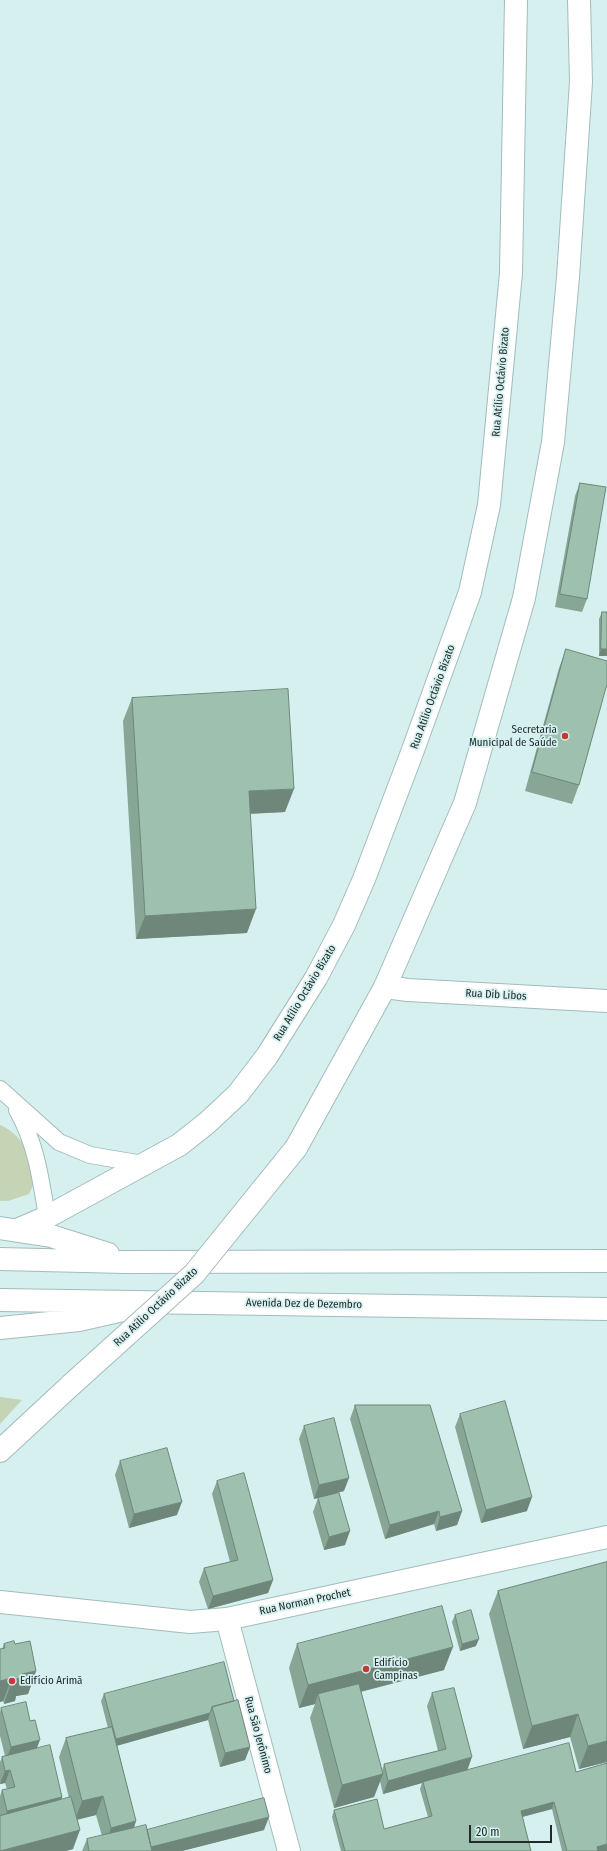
<!DOCTYPE html>
<meta charset="utf-8">
<style>
body{margin:0}
#map{position:relative;width:607px;height:1851px;overflow:hidden;background:#d6f0f0;font-family:"Fira Sans Condensed",sans-serif}
canvas{display:block}
.scale{position:absolute;left:469px;top:1825px;width:83px;height:18px;box-sizing:border-box;border:2px solid #212b2b;border-top:0;padding-left:5px;font-size:12px;line-height:14px;white-space:nowrap;color:#212b2b;-webkit-text-stroke:3px #d6f0f0;paint-order:stroke}
</style>
<div id="map">
<canvas width="607" height="1851"></canvas>
<div class="scale">20 m</div>
</div>
<script>
const c = document.querySelector('canvas').getContext('2d');
c.lineJoin = 'round';
function paint(path, color) { c.fillStyle = color; c.fill(path, 'evenodd'); }
function strokePath(path, color, width, dash) { c.strokeStyle = color; c.lineWidth = width; c.lineCap = dash ? 'butt' : 'round'; c.setLineDash(dash || []); c.stroke(path); }
function label(font, color, halo, rows, align = 'center') {
  c.font = font + ' "Fira Sans Condensed",sans-serif'; c.lineWidth = 3.5; c.setLineDash([]); c.textBaseline = 'middle'; c.strokeStyle = halo; c.fillStyle = color; for (const [text, x, y, turn = 0] of rows) {
    c.save(); c.translate(x, y); c.rotate((+turn || 0) * Math.PI / 180); c.textAlign = isNaN(turn) ? turn : align; if (halo) c.strokeText(text, 0, 0); c.fillText(text, 0, 0); c.restore();
  }
}
paint(new Path2D(`
 M0 1125C21 1134 29 1153 39 1173L29 1194 8 1201H0Z
 M0 1397 22 1400 0 1424Z`), '#c5d4b4');
const service = new Path2D(`
 M0 1089 59 1142 90 1155 143 1164
 M17 1110C36 1143 41 1180 47 1217`);
const minor = new Path2D(`
 M385 987 408 990 607 1001
 M227 1619 289 1851`);
const tertiary = new Path2D(`
 M296 1148 385 987 465 803 524 598 553 442 568 277 581 82 579 0
 M17 1230 47 1217 179 1145 207 1123 238 1094 267 1056 316 978 344 925 364 879 413 750 470 592 489 505 511 273 516 0
 M0 1451 71 1385
 M0 1602 190 1622 227 1619 607 1537`);
const trunk = new Path2D(`
 M0 1228 51 1236 108 1254
 M0 1259 125 1262 607 1261
 M0 1300 607 1309
 M0 1328 79 1320 123 1310`);
strokePath(service, '#a2bcbb', 18);
strokePath(minor, '#a2bcbb', 24);
strokePath(tertiary, '#a2bcbb', 24);
strokePath(trunk, '#a2bcbb', 24);
strokePath(service, '#fff', 16);
strokePath(minor, '#fff', 22);
strokePath(tertiary, '#fff', 22);
strokePath(trunk, '#fff', 22);
const tertiaryBridge = new Path2D(`
 M71 1385 194 1274 296 1148`);
strokePath(tertiaryBridge, '#a2bcbb', 24, []);
strokePath(tertiaryBridge, '#fff', 22);
paint(new Path2D(`
 M580 483 587 599 582 612 555 607 575 496Z
 M602 612 607 656H599V619Z
 M566 649 579 785 572 804 525 791 559 668Z
 M132 698 285 812 250 814 247 933 136 939 123 721Z
 M355 1405 462 1511 457 1525 436 1531 434 1524 385 1539 350 1419Z
 M460 1414 527 1511 481 1523 455 1427Z
 M304 1426 344 1491 314 1499 299 1439Z
 M120 1461 177 1515 129 1528 115 1475Z
 M217 1481 273 1580 268 1593 208 1609 199 1582 204 1568 230 1562 212 1494Z
 M318 1498 345 1545 324 1550 313 1512Z
 M607 1562V1762L579 1769 570 1737 523 1749 489 1614 498 1591Z
 M455 1615 476 1646 460 1651 452 1622Z
 M4 1644H15L36 1671 28 1694 16 1696 15 1701 4 1704 3 1701 0 1702V1649H2Z
 M297 1644 444 1670 361 1692 382 1771 384 1764 438 1751 427 1706 432 1693 468 1770 576 1772 607 1851H562L552 1809 522 1817 531 1851H341L332 1817 334 1810 384 1829 428 1817 420 1789 422 1783 383 1794 380 1781 374 1797 334 1808 310 1718 315 1704 299 1708 289 1668Z
 M104 1694 234 1701 250 1747 245 1760 220 1767 208 1720 117 1745 136 1821 134 1828 147 1830H264L182 1851H82L87 1839 102 1836 96 1815 77 1820 73 1849 66 1851H0V1796L2 1790 7 1789 5 1783 0 1784V1762L2 1757 5 1756 0 1736V1712L1 1708 30 1721 37 1748 62 1797V1800L69 1798 59 1757 66 1738 108 1728 101 1701Z`), '#87a696');
paint(new Path2D(`
 M601 649H607V656H599Z
 M294 789 285 812 240 814 249 791Z
 M256 909 247 933 136 939 145 916Z
 M349 1478 344 1491 314 1499 319 1485Z
 M532 1497 527 1511 481 1523 486 1510Z
 M182 1502 177 1515 129 1528 134 1514Z
 M439 1511 434 1524 385 1539 390 1525Z
 M462 1511 457 1525 436 1531 440 1517Z
 M350 1531 345 1545 324 1550 329 1537Z
 M273 1580 268 1593 208 1609 213 1596Z
 M479 1639 476 1646 460 1651 462 1644Z
 M453 1647 444 1670 320 1702 318 1694 315 1704 299 1708 308 1685Z
 M36 1671 28 1694 16 1696 15 1701 4 1704 12 1680 22 1674Z
 M12 1678 3 1701 0 1702V1681Z
 M210 1713 208 1720 113 1747 116 1739Z
 M578 1714 570 1737 523 1749 532 1726Z
 M40 1740 35 1753 6 1760 11 1747Z
 M607 1741V1762L579 1769 588 1746Z
 M250 1747 245 1760 220 1767 225 1753Z
 M472 1757 467 1771 423 1782 422 1783 383 1794 388 1781Z
 M10 1770 5 1783 0 1784 5 1771Z
 M383 1774 374 1797 334 1808 342 1785Z
 M103 1796 96 1815 75 1820 82 1801Z
 M62 1797 58 1811 2 1825 7 1811Z
 M554 1802 552 1809 518 1818 521 1811Z
 M269 1817 264 1830 182 1851H147L148 1847Z
 M136 1821 129 1840 104 1847 111 1828Z
 M80 1830 73 1849 66 1851H1Z
 M607 1844V1851H595L597 1847Z`), '#6e877a');
const building = new Path2D(`
 M580 483 606 487 587 599 560 594Z
 M602 612H607V649H601Z
 M566 649 607 661V684L579 785 532 772Z
 M288 689 294 789 249 791 256 909 145 916 132 698Z
 M505 1401 532 1497 486 1510 460 1414Z
 M355 1405H430L462 1511 440 1517 439 1511 390 1525Z
 M334 1418 349 1478 319 1485 304 1426Z
 M167 1448 182 1502 134 1514 120 1461Z
 M244 1473 273 1580 213 1596 204 1568 238 1560 217 1481Z
 M339 1493 350 1531 329 1537 318 1498Z
 M607 1562V1741L588 1746 578 1714 532 1726 498 1591Z
 M442 1606 453 1647 308 1685 297 1644Z
 M471 1610 479 1639 462 1644 455 1615Z
 M14 1641 15 1644 30 1641 36 1671 22 1674 23 1678 12 1680V1678L0 1681V1649L5 1648 4 1644Z
 M224 1662 234 1701 212 1707 210 1713 116 1739 104 1694Z
 M359 1684 383 1774 342 1785 318 1694Z
 M454 1688 472 1757 388 1781 384 1764 446 1749 432 1693Z
 M238 1700 250 1747 225 1753 212 1707Z
 M26 1702 30 1721 35 1720 40 1740 11 1747 1 1708Z
 M112 1727 136 1821 111 1828 103 1796 82 1801 66 1738Z
 M569 1743 576 1772 607 1763V1844L597 1847 598 1851H567L554 1802 521 1811 531 1851H345L334 1810 377 1799 384 1829 432 1816 423 1782Z
 M50 1745 62 1797 7 1811 2 1790 15 1787 10 1770 5 1771 2 1757Z
 M71 1797 80 1830 0 1851V1816Z
 M264 1798 269 1817 151 1847 147 1830Z
 M146 1825 152 1851H89L87 1839Z`);
paint(building, '#9dc1ae');
strokePath(building, '#6e877a', 1);
for (const [x, y, r, color] of [
 [565,736,4,"#c63833"],
 [366,1669,4,"#c63833"],
 [12,1681,4,"#c63833"]
]) { const dot = new Path2D(); dot.arc(x, y, r, 0, 2 * Math.PI); c.fillStyle = color; c.fill(dot); strokePath(dot, '#d6f0f0', 1.5); }
label('11px', '#212b2b', '#d6f0f0', [
 ["Rua Atílio Octávio Bizato",501,382,-85],
 ["Rua Atílio Octávio Bizato",433,697,-70],
 ["Rua Atílio Octávio Bizato",305,993,-59],
 ["Rua Dib Libos",496,995,3],
 ["Avenida Dez de Dezembro",304,1304,1],
 ["Rua Atílio Octávio Bizato",156,1307,-43],
 ["Rua Norman Prochet",305,1602,-12],
 ["Rua São Jerônimo",258,1735,75]
]);
label('11px', '#212b2b', '#d6f0f0', [
 ["Secretaria",557,730,"right"],
 ["Municipal de Saúde",557,743,"right"],
 ["Edifício",374,1663],
 ["Campinas",374,1676],
 ["Edifício Arimã",20,1681]
], 'left');
</script>
